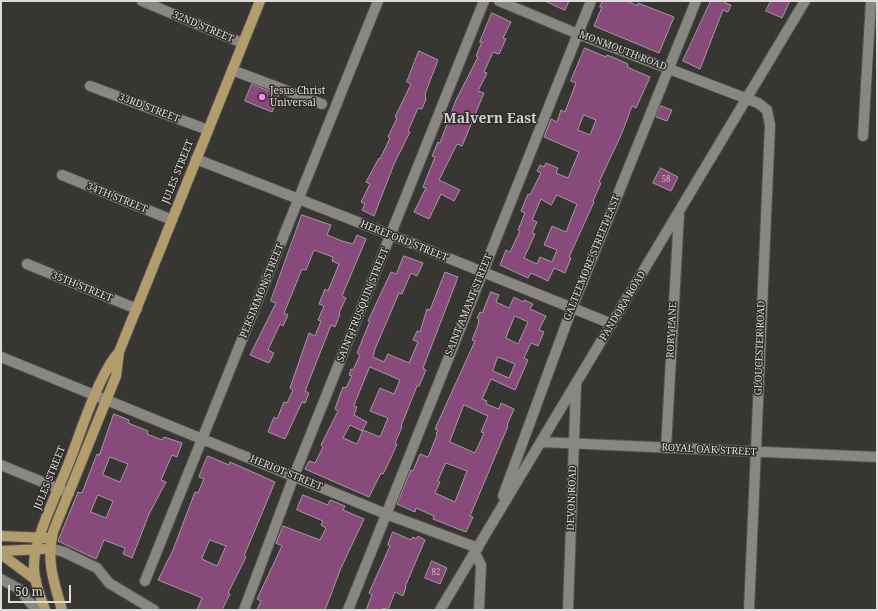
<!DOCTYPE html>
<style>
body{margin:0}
#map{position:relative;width:878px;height:611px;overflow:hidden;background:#373632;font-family:"Noto Serif",serif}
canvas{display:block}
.frame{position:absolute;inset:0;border:2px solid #dddcda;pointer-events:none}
.scale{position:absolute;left:8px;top:585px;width:63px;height:18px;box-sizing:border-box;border:2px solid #dddcda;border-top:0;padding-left:5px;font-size:12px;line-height:14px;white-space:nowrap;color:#dddcda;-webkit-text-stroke:3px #2d2c28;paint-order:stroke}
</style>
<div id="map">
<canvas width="878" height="611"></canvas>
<div class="frame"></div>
<div class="scale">50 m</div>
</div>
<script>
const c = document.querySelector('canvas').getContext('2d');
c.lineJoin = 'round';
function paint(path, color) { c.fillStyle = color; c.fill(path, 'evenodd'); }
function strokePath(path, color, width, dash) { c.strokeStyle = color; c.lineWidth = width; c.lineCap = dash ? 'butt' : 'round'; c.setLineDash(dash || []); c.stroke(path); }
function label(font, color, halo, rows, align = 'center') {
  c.font = font + ' "Noto Serif",serif'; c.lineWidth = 3; c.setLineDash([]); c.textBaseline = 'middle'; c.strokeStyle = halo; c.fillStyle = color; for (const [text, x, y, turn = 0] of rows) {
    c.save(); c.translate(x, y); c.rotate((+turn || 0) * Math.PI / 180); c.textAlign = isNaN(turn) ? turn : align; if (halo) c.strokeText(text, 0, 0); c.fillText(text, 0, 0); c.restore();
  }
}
const building = new Path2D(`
 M545 1H569L565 10Z
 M603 1H627L638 6V3L674 17 659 53 594 26 602 7H600Z
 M711 1H726L725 3 731 5 728 12 723 10 700 69 683 61Z
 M771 1H790L782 18 766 11Z
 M492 13 511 22 503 38 506 39 499 54 493 52 484 72 487 73 478 91 484 93 462 146 457 144 439 180 460 190 454 201 441 194 429 219 414 212 426 188 423 187 435 157 432 156 438 142 440 143 456 100 478 57 476 56 482 42H480Z
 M585 48 606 57 607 55 617 59 628 64 627 67 650 77 636 108 632 106 622 133 599 182 601 183 593 201 594 202 569 257 571 258 565 273 554 268 548 281 531 273 528 278 500 265 506 250 510 252 520 231 518 230 525 213 521 211 528 194 530 195 541 173 537 171 540 165 544 167 546 163 558 168 556 173 568 178 579 152 544 137 551 119 557 122 561 110 565 112 576 83 571 81ZM584 115 596 120 590 135 578 130ZM557 195 577 204 566 232 552 226 544 245 557 250 552 262 540 257 537 264 524 258 535 234 532 233 537 222 532 220 541 199 551 205Z
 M419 51 438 60 425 94 426 99 422 109 418 108 408 131 410 132 394 164 374 216 362 210 365 204 361 202 370 184 366 182 379 158 380 159 390 138 388 137 397 118 395 117 411 84 407 82Z
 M252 84 279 95 272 112 245 101Z
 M661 106 672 110 667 121 656 117Z
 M661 168 678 177 671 191 653 183Z
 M302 215 331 225 327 235 342 241 353 244 357 235 366 239 342 296 346 298 339 313 340 314 335 327 331 325 307 386 305 391 309 393 305 403 302 402 285 439 268 432 274 417 277 419 284 402 287 403 293 390 290 388 309 333 315 336 321 321 318 320 324 306 319 304 325 289 328 291 339 264 332 261 333 257 314 250 306 270 302 269 284 313 288 315 283 326 280 324 268 350 274 353 269 363 250 355 276 303 271 301Z
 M404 256 423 263 417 276 411 273 402 294 399 293 375 349 373 357 384 362 388 354 409 363 418 342 413 340 417 331 420 332 427 309 430 310 445 272 458 277 423 368 426 370 419 386H417L401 426 402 427 395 443 397 444 390 460 383 474 381 473 369 497 305 469 309 461 315 463 323 447 321 445 338 411 335 409 340 395 343 387 346 388 352 376 349 375 351 369 353 370 360 355 357 353 370 321H368L391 272 396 274ZM370 367 400 380 394 394 380 388 370 411 388 418 380 437 363 430 357 444 343 438 350 425 362 431 367 422 354 415 357 407 354 406Z
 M491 292 499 295 496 302 509 308 514 297 523 302 524 300 533 304 530 309 546 316 539 330 544 332 538 346 531 343 524 358 528 360 515 390 491 379 482 399 487 401 486 404 499 409 501 403 514 409 507 425 508 426 470 516 473 517 466 532 433 519 434 516 416 508 415 512 397 504 411 470 413 471 420 454 428 457 437 435 436 434 438 430 435 429 475 341 472 340 478 325 479 319 477 318 480 312 482 313ZM515 316 528 322 518 344 506 338ZM498 357 515 364 509 378 493 371ZM464 405 488 416 481 432 484 433 475 453 450 442ZM446 463 467 471 455 502 435 493 440 482 438 481Z
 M114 414 129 420 128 423 148 431 147 434 162 440 164 437 182 443 177 457 172 455 161 480 166 482 149 514 132 558 123 554 125 548 104 540 96 559 58 541 78 492 82 493 97 454 99 455ZM110 457 128 464 120 482 103 475ZM98 495 113 501 106 518 91 512Z
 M208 456 229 465 230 462 275 482 244 556 246 557 228 593 230 594 222 610H197L202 598 158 580 173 550 195 492 198 493 204 479 199 477ZM210 540 226 546 217 566 202 559Z
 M303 495 328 505 330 500 345 506 343 510 364 519 341 568 325 610H257L261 601 257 599 282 546 276 543 283 526 320 540 326 528 321 525 323 521 297 510Z
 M393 532 411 540 413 537 416 539 418 536 425 540 405 587H406L403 596 395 592 388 610 383 608 382 610H366L372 595 369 593 390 546 388 545Z
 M432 561 447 568 440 584 425 578Z`);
paint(building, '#874a7a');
strokePath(building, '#a19ca0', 1);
const minor = new Path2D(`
 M142 1 242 43
 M499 1 578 34 758 103 767 110 770 125 749 610
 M232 70 322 104
 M90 86 208 130
 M863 136 871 1
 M196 159 391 235 612 324
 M62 175 172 220
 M27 264 137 309
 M1 357 386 514 478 548
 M541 442 877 457
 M666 448 679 214
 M1 465 69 493
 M503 496 572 308 696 1
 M49 548 64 552 97 568 109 583 154 610
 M475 553 481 565 479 610
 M1 579 19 589 33 606 43 605
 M145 581 378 1
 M244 610 294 476 484 1
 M348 610 591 1
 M440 610 805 1
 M568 610 576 385`);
const major = new Path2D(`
 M1 536 47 538
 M1 551 43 549
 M1 554 36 580
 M45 610C40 595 33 579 34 563 35 537 58 491 68 465 80 435 98 375 119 352
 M62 610C54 582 46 562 53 532L116 376 119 352 260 1`);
strokePath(minor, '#53524f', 12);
strokePath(major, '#53524f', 12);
strokePath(minor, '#888782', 10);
strokePath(major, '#b49d6d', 10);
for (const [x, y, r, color] of [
 [262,97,4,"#f38af1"]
]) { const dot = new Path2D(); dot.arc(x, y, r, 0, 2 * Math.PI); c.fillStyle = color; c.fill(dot); strokePath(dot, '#2d2c28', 1.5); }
label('8px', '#c8b8c2', null, [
 ["58",666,180],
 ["82",436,573]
]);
label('10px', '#dddcda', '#2d2c28', [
 ["32ND STREET",203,27,23],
 ["MONMOUTH ROAD",623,51,21],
 ["33RD STREET",149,108,21],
 ["JULES STREET",178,172,-68],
 ["34TH STREET",117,198,22],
 ["HEREFORD STREET",404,241,22],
 ["GALTEEMORE STREET EAST",592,258,-68],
 ["35TH STREET",82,287,22],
 ["PERSIMMON STREET",262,291,-68],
 ["SAINT FRUSQUIN STREET",363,305,-68],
 ["SAINT AMANT STREET",469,305,-68],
 ["PANDORA ROAD",623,306,-59],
 ["RORY LANE",672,330,-87],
 ["GLOUCESTER ROAD",760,348,-88],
 ["ROYAL OAK STREET",709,450,3],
 ["HERIOT STREET",286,473,22],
 ["JULES STREET",50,478,-68],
 ["DEVON ROAD",572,498,-88]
]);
label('10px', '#dddcda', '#2d2c28', [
 ["Jesus Christ",270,91],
 ["Universal",270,103]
], 'left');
label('bold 14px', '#d0cfc9', '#2d2c28', [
 ["Malvern East",490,119]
]);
</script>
